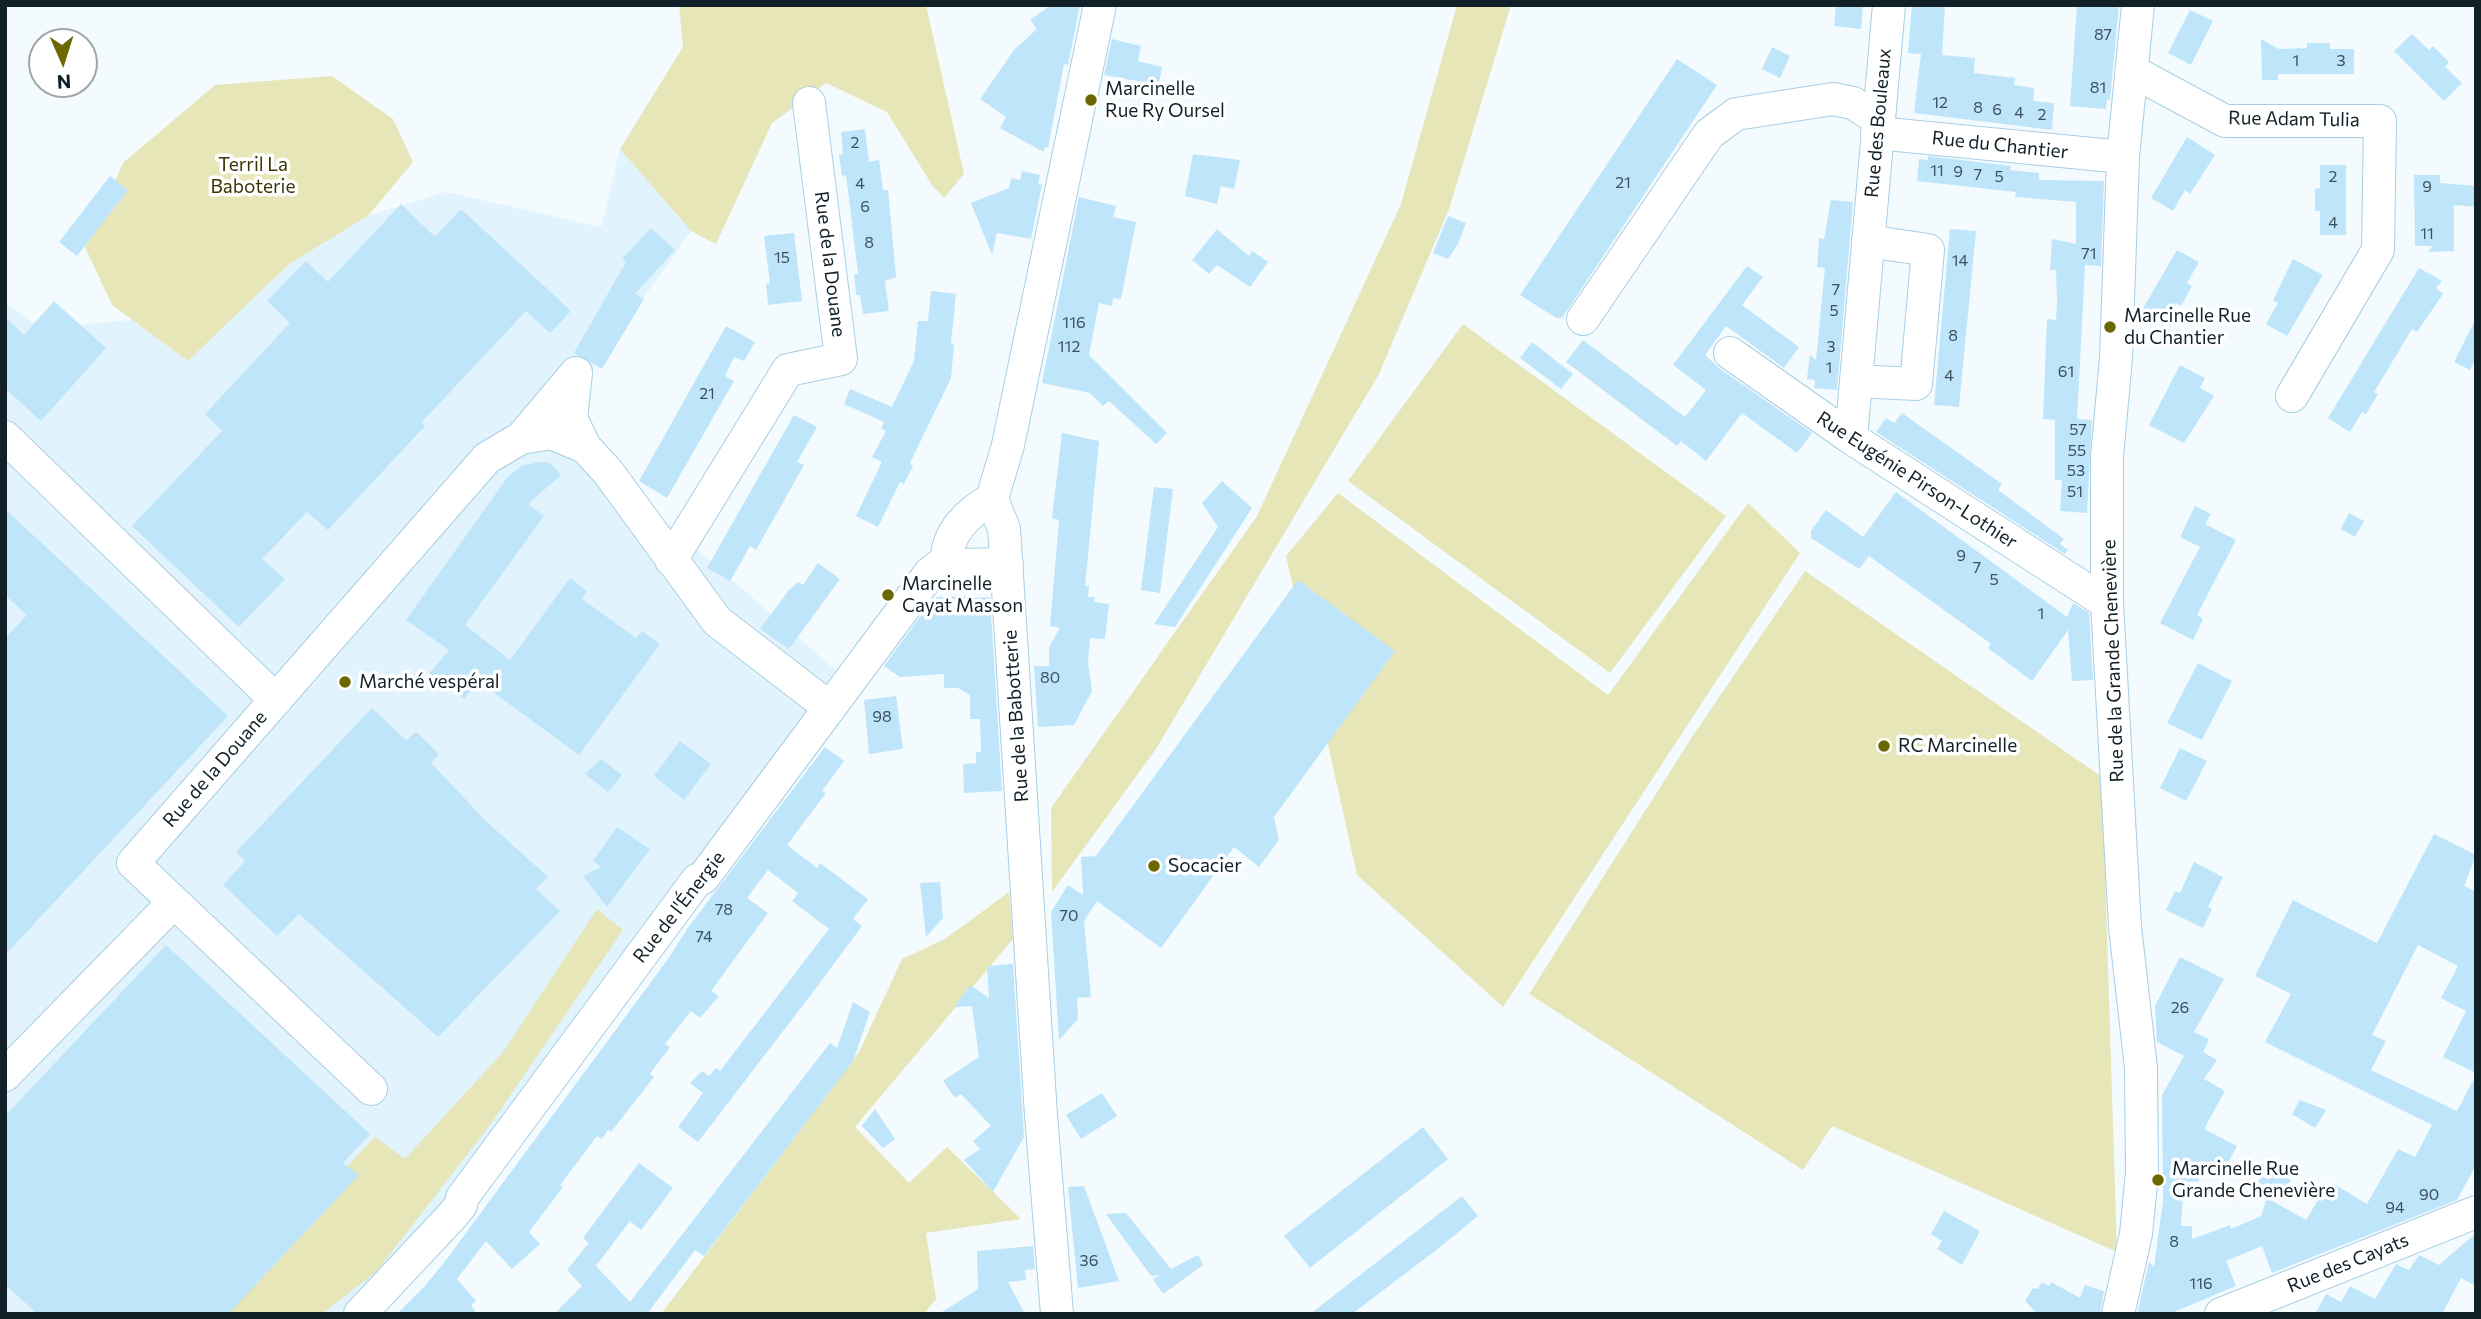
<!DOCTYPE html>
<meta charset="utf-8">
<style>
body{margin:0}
#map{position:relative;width:2481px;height:1319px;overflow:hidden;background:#f3fbff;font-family:Commissioner,sans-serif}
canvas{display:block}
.frame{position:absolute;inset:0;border:7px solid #122028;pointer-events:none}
.north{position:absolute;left:28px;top:28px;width:70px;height:70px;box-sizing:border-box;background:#fff;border:2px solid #a0a6a9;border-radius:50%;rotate:177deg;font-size:19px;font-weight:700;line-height:28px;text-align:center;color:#122028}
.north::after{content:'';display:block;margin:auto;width:24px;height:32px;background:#6c6801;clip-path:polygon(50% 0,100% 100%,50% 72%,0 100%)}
</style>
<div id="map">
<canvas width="2481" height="1319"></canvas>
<div class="frame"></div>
<div class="north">N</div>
</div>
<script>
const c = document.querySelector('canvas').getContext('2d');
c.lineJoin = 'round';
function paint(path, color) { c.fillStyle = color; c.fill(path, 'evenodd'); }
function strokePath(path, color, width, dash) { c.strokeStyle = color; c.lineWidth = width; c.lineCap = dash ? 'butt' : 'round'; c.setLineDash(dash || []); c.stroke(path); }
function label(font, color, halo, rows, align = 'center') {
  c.font = font + ' Commissioner,sans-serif'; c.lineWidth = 7; c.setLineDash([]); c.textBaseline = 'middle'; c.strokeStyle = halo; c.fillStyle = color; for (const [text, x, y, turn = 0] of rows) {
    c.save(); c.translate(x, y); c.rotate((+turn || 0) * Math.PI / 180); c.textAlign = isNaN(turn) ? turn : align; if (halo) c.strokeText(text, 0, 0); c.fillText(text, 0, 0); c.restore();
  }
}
paint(new Path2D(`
 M620 149 691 231 573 397 608 472 856 688 389 1285 336 1314H5V303L41 328 132 320 188 361 289 264 368 216 446 192 601 227Z`), '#e1f3fd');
paint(new Path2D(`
 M679 5H926L964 174 944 198 932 185 887 112 826 83 772 123 716 244 691 231 620 149 683 47Z
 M1457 5H1511L1449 209 1379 374 1156 749 1052 892 1051 808 1257 516 1401 204Z
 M332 76 393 119 413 162 368 216 289 264 188 361 112 305 85 247 123 163 215 85Z
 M1463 324 1726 516 1610 673 1348 481Z
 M1338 493 1608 695 1748 503 1800 553 1503 1007 1357 875 1286 556Z
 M1805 571 2102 777 2117 1252 1832 1126 1803 1170 1529 994 1692 737Z
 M1009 892 1013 939 855 1127 909 1183 947 1147 1021 1219 926 1233 936 1299 924 1314H661L859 1052 902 959 945 939Z
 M597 909 623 930 490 1125 376 1272 322 1314H207L375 1137 405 1159 503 1052Z`), '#e6e6b9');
paint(new Path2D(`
 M1051 5H1080L1068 65 1064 64 1048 148 1045 147 1044 152 1000 128 1006 117 980 99 1014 50 1037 29 1030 20Z
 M1836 5H1863L1861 29 1834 26Z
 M1912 5H1945L1942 55 1975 58 1974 73 2015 78 2014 85 2034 88 2033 101 2054 103 2052 130 1914 113 1921 54 1908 53Z
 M2077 5H2119L2110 100 2107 99 2106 109 2070 106Z
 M2190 10 2213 21 2191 65 2168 53Z
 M2412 34 2429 50 2433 46 2449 62 2445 67 2462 83 2444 101 2394 51Z
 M1112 39 1141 46 1138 61 1162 67 1159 85 1104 75Z
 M2261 39 2279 49 2307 48V43H2330V49H2354V74H2278V80H2262Z
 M1772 47 1790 56 1780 78 1762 69Z
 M1677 59 1717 85 1562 318H1556L1520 295Z
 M865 129 869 162 879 160 883 190H888L896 277 885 281 889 311 863 314 860 295H856L854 274H858L852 224 846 175 842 176 839 155 843 154 841 132Z
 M2187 137 2215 155 2190 194 2185 190 2173 211 2151 198Z
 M1193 154 1240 160 1234 189 1221 186 1217 204 1185 196Z
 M1928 156 2011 166 2010 170 2039 173V180L2104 181 2101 266 2085 265 2077 419 2092 420 2087 513 2060 511 2062 480H2055V420L2043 419 2047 319 2056 320 2057 301 2056 270H2050L2052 239 2076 244V202L2015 197 2016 192 1917 181 1919 159 1928 160Z
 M2320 165H2346V235H2320V211H2315V189L2320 188Z
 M1022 171 1040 175 1038 184 1042 185 1031 239 997 233 992 255 971 203 1009 188 1011 178 1020 180Z
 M2414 175H2440V183L2476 186V207L2454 205V251L2428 252 2432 246H2415Z
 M110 176 128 190 77 256 59 242Z
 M1079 197 1116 206 1113 217 1136 222 1121 299 1113 298 1112 306 1099 303 1089 355 1167 433 1156 444 1109 401 1103 406 1090 393 1042 383Z
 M1831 200 1853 202 1837 390 1814 388 1815 380 1807 379 1810 355 1816 360 1825 268 1817 267 1819 238 1824 239Z
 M401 204 435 237 461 209 571 311 550 333 526 311 421 423 425 426 328 530 307 512 262 559 285 579 239 627 132 526 222 431 205 414 290 323 267 301 306 261 328 282Z
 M1448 216 1466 223 1458 244 1448 259 1433 253Z
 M651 228 675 250 635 294 644 299 602 369 574 353 626 262 622 259Z
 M1217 229 1249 256 1252 251 1268 262 1250 287 1217 265 1209 274 1192 260Z
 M1950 229 1976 231 1959 407 1934 405Z
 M794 233 802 301 768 305 766 284 770 283 764 236Z
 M2177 250 2199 262 2187 283 2192 286 2181 306 2176 303 2164 323 2142 310Z
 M2293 259 2323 275 2287 336 2266 324 2278 303 2273 300Z
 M1747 266 1763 277 1742 305 1799 347 1784 368 1726 326 1705 355 1719 368 1812 433 1797 453 1742 413 1706 461 1681 441 1677 446 1566 362 1583 340 1685 417 1706 390 1673 365Z
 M2419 268 2442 281 2436 288 2443 294 2417 332 2412 329 2374 392 2378 394 2366 414 2362 412 2350 432 2328 418Z
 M931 291 956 294 951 343 954 344 951 378 910 463 913 466 904 484 900 482 878 527 856 516 882 462 872 457 886 431 881 428 884 422 844 404 850 389 892 407 914 361 918 321H928Z
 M54 301 106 348 41 421 5 388V317L24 335Z
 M2476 318V359L2470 370 2454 362Z
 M726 326 755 342 744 361 734 357 725 376 734 381 667 498 639 481Z
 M1532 342 1573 374 1561 389 1520 358Z
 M2180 365 2205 378 2200 388 2214 396 2184 443 2149 425Z
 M1902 413 2002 484 1998 490 2064 539 2060 544 2068 550 2065 554 1876 432 1886 418 1894 423Z
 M794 415 817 427 797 462 804 465 756 550 750 546 730 581 707 568Z
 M1062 433 1099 441 1085 586H1089L1088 597H1095L1094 602 1109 604 1105 639 1090 638 1088 662 1092 691 1074 725 1038 727 1034 666H1049V647L1060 628 1050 626 1059 520 1052 518Z
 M540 462 550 463 561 475 528 504 544 516 465 625 510 660 570 578 587 591 582 599 636 638 642 631 660 644 579 755 478 681 464 699 429 674 449 650 406 620 507 478 521 466Z
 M1222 481 1252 508 1175 627 1154 624 1218 527 1202 503Z
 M1154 487 1173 489 1160 593 1141 590Z
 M1896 492 2067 617 2073 603 2089 613 2093 680 2072 681 2068 630 2032 681 1988 648 1991 644 1869 556 1859 569 1811 538V531L1826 510 1863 537Z
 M2195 506 2211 514 2205 524 2236 540 2197 615 2203 619 2193 640 2160 623 2200 547 2180 537Z
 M5 509 228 716 5 955V638L27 615 5 595Z
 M2349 513 2364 521 2355 537 2341 529Z
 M818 563 840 579 789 649 760 629 789 590 798 582 803 585Z
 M1298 580 1395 651 1274 817 1279 840 1259 867 1234 847 1161 948 1097 901 1084 921 1091 997 1077 998 1078 1019 1059 1040 1051 912 1068 885 1083 895 1081 857 1096 856Z
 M965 596 966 598 990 597 1002 791 964 793 963 764 976 763V752H981L980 719H970V695L958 688H944V674L900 677 884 666 928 606H937L936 597Z
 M2198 663 2232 681 2202 740 2167 723Z
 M896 696 903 749 869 754 864 700Z
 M372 708 406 740 416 732 439 754 431 763 486 821 548 877 536 889 560 911 438 1037 299 914 277 936 223 885 245 861 236 852Z
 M680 741 711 764 684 800 654 776Z
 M825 747 844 761 822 791 826 793 787 845 817 868 820 863 868 899 853 919 862 926 810 996 698 1142 678 1127 703 1093 690 1083 702 1071 709 1076 716 1068 720 1071 829 929 792 901 798 893 768 870 747 898 768 913 711 991 719 996 700 1018 691 1011 665 1044 670 1047 652 1071 650 1074 654 1077 611 1132 608 1130 602 1139 597 1136 560 1185 563 1187 529 1232 540 1244 512 1269 486 1241 457 1279 476 1301 471 1305 477 1314H397L424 1287 446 1260 668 959 687 929Z
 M2180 748 2207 761 2186 801 2160 788Z
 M601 759 622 775 608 792 585 774Z
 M617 827 650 849 607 907 583 876 601 867 593 861Z
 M2434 834 2476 855 2464 886 2476 892V1073L2443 1057 2466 1011 2441 998 2458 966 2418 945 2372 1035 2386 1041 2371 1070 2457 1111 2476 1075V1165L2457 1200 2272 1273 2262 1246 2226 1261 2236 1286 2169 1314H2137L2149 1262 2154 1267 2163 1201 2162 1095 2184 1056 2157 1042 2155 1006 2180 957 2224 979 2194 1032 2209 1039 2203 1052 2217 1060 2204 1079 2225 1091 2204 1129 2237 1146 2227 1165 2221 1161 2218 1167 2200 1161 2199 1182 2184 1181 2181 1226H2192V1239L2230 1225 2231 1229 2261 1216 2267 1198 2306 1220 2326 1187 2331 1189 2334 1184 2367 1204 2398 1149 2415 1157 2432 1125 2265 1042 2291 994 2255 976 2293 900 2377 943Z
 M2194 862 2223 877 2208 907 2212 909 2203 928 2166 910 2175 891 2180 893Z
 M940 882 943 918 926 937 920 883Z
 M166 945 370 1134 343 1163 359 1175 228 1314H37L5 1284V1116Z
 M1013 964 1024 1137 993 1192 964 1160 980 1149 973 1141 991 1126 961 1094 955 1098 943 1081 979 1057 972 1006 954 1007 970 985 989 998 987 966Z
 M853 1002 870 1012 853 1061 704 1256 695 1250 647 1314H554L582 1286 567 1270 589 1243 583 1238 639 1163 673 1188 641 1230 630 1221 596 1266 630 1302 830 1043 837 1048Z
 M1102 1093 1117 1116 1081 1139 1066 1115Z
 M2300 1100 2326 1110 2315 1128 2292 1114Z
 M875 1109 895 1139 883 1148 862 1126Z
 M1423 1127 1448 1159 1310 1268 1284 1236Z
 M2266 1167 2291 1180 2282 1195 2258 1182Z
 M1084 1186 1119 1281 1078 1288 1068 1187Z
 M1462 1196 1478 1216 1435 1251 1352 1314H1310Z
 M1944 1211 1980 1231 1962 1265 1937 1249 1942 1241 1931 1234Z
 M1126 1213 1171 1269 1198 1255 1203 1265 1163 1294 1153 1279 1161 1275 1151 1276 1106 1214Z
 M2476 1233V1286L2461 1278 2442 1314H2315L2326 1294 2341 1302 2350 1286 2375 1299 2396 1264 2409 1270 2419 1255 2439 1265Z
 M1033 1246 1035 1269 1025 1270 1026 1280 1008 1282 1025 1314H939L978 1289 977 1251Z
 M2042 1282 2049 1286 2051 1282 2080 1298 2085 1285 2104 1291 2100 1314H2037L2025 1301 2033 1288 2038 1289Z`), '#bfe5fb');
const minor = new Path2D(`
 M2132 71 2225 121H2380L2378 250 2292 396
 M1877 133 2123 157
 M1583 319 1709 134 1736 114 1833 99 1853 103 1878 119
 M1730 353 1851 438 2107 603
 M1856 381 1916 384 1928 250 1868 241
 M5 437 276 700
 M521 438 576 373 571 418 585 447
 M1851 438 1889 5
 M671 560 788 370 841 359 809 103
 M947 560C947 532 969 512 992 499
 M947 560 959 565 1007 564
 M5 1075 174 902
 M371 1089 133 863 487 458 521 438 551 433 585 447 608 472 717 621 830 708
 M360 1314 451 1217 461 1205 462 1198 697 880 703 878 930 573 947 560
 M1057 1314 1041 1115 1005 543 1004 529 992 499 1008 445 1100 5
 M2118 1314 2136 1234 2142 1173 2141 1068 2125 927 2107 603V457L2116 358 2123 157 2138 5
 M2221 1314 2476 1212`);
strokePath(minor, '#a8cee3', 34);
strokePath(minor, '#fff', 32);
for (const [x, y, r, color] of [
 [1091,100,7,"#6c6801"],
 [2110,327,7,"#6c6801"],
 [888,595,7,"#6c6801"],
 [345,682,7,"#6c6801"],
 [1884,746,7,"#6c6801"],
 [1154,866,7,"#6c6801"],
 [2158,1180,7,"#6c6801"]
]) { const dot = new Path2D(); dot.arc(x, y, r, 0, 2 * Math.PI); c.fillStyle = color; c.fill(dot); strokePath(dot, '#fff', 2.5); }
label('16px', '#3d515d', null, [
 ["87",2103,35],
 ["1",2296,61],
 ["3",2341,61],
 ["81",2098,88],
 ["12",1940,103],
 ["8",1978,108],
 ["6",1997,110],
 ["4",2019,113],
 ["2",2042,115],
 ["2",855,143],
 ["11",1937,171],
 ["9",1958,172],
 ["7",1978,175],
 ["5",1999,177],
 ["2",2333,177],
 ["21",1623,183],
 ["4",860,184],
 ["9",2427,187],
 ["6",865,207],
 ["4",2333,223],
 ["11",2427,234],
 ["8",869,243],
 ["71",2089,254],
 ["15",782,258],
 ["14",1960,261],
 ["7",1836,290],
 ["5",1834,311],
 ["116",1074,323],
 ["8",1953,336],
 ["112",1069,347],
 ["3",1831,347],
 ["1",1829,368],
 ["61",2066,372],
 ["4",1949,376],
 ["21",707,394],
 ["57",2078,430],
 ["55",2077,451],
 ["53",2076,471],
 ["51",2075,492],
 ["9",1961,556],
 ["7",1977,568],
 ["5",1994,580],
 ["1",2041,614],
 ["80",1050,678],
 ["98",882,717],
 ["78",724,910],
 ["70",1069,916],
 ["74",704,937],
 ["26",2180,1008],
 ["90",2429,1195],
 ["94",2395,1208],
 ["8",2174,1242],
 ["36",1089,1261],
 ["116",2201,1284]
]);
label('19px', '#122028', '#fff', [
 ["Marcinelle",1105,89],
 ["Rue Ry Oursel",1105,111],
 ["Marcinelle Rue",2124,316],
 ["du Chantier",2124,338],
 ["Marcinelle",902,584],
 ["Cayat Masson",902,606],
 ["Marché vespéral",359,682],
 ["RC Marcinelle",1898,746],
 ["Socacier",1168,866],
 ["Marcinelle Rue",2172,1169],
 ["Grande Chenevière",2172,1191]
], 'left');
label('19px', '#122028', '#fff', [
 ["Rue Adam Tulia",2294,119,1],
 ["Rue des Bouleaux",1878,123,-85],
 ["Rue du Chantier",2000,145,6],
 ["Rue de la Douane",830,264,83],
 ["Rue Eugénie Pirson-Lothier",1917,480,33],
 ["Rue de la Grande Chenevière",2113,661,-92],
 ["Rue de la Babotterie",1016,716,-94],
 ["Rue de la Douane",215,769,-49],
 ["Rue de l'Énergie",679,907,-52],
 ["Rue des Cayats",2348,1263,-22]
]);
label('19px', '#383605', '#fff', [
 ["Terril La",253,165],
 ["Baboterie",253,187]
]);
</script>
